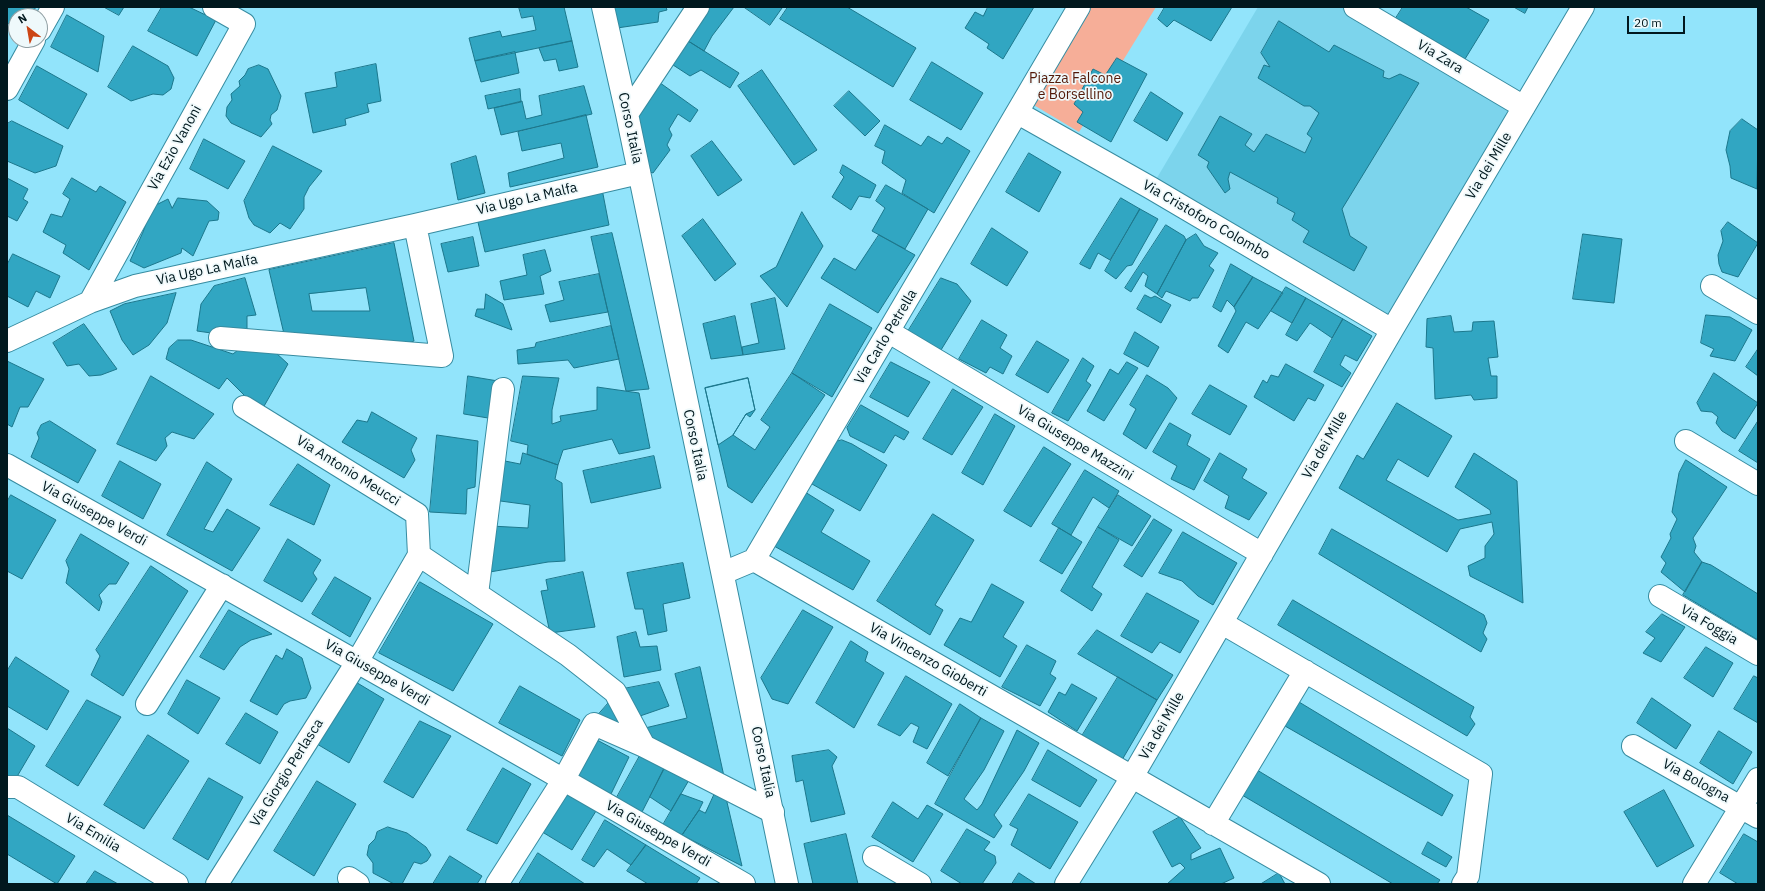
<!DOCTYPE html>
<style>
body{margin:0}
#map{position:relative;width:1765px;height:891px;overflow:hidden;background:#92e4fb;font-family:"IBM Plex Sans",sans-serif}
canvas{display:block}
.frame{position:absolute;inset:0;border:8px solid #01181e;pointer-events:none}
.north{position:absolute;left:8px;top:8px;width:40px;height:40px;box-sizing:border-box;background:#eff9fb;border:1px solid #909fa3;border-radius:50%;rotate:329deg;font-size:11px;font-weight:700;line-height:16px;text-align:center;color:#01181e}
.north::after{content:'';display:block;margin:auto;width:14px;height:18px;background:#cc4515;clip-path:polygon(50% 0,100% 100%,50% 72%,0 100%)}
.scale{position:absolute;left:1627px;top:16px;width:58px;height:18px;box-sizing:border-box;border:2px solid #01181e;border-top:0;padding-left:5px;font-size:12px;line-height:14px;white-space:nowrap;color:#01181e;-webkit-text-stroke:3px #eff9fb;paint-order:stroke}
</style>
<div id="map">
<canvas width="1765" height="891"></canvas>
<div class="frame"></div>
<div class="north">N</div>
<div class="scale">20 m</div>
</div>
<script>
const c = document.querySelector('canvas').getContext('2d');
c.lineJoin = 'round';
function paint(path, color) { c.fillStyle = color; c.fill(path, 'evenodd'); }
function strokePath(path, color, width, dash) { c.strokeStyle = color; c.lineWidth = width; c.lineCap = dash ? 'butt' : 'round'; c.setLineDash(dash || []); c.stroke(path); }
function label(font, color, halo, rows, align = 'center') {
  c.font = font + ' "IBM Plex Sans",sans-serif'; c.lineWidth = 3.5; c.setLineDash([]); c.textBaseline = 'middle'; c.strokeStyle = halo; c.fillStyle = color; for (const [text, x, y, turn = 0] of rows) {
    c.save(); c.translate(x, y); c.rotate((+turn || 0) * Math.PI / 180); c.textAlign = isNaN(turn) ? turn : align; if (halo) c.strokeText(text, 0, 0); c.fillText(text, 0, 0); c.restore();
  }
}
paint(new Path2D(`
 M1258 7H1355L1524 107 1392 330 1151 188Z`), '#7cd4ec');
paint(new Path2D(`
 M1091 7H1156L1079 132 1032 104Z`), '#f6ae98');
const building = new Path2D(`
 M7 7H36L30 16H16V27L7 23Z
 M104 7H124L119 15Z
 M162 7H189L216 20 197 56 148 31Z
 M519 7H564L572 41 475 61 469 38 500 31 502 37 536 30 533 16 522 18Z
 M613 7H666L667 10 659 12 658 22 617 28Z
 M707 7H734L712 36 704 51 685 39Z
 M744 7H779L782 8 770 25Z
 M788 7H847L916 48 893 87 780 19Z
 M988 7H1034L1003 59 987 48 989 44 965 28 975 12 983 16Z
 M1165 7H1232L1211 41 1174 20 1167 27 1158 19Z
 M1403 7H1466L1489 20 1465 59 1396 18Z
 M1514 7H1528L1525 13Z
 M67 15 104 36 98 72 51 47Z
 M1279 21 1329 52 1334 45 1384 71 1383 77 1389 79 1400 74 1419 83 1342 209 1350 236 1367 247 1354 271 1303 242 1309 231 1292 220 1295 213 1277 203 1278 198 1230 172 1228 179 1230 189 1225 193 1207 167 1209 162 1198 155 1220 116 1252 134 1245 145 1254 152 1266 134 1305 153 1312 138 1307 134 1319 113 1310 106H1304L1258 78 1264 65 1270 67 1261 53Z
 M685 39 739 73 730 88 701 70 690 76 670 63Z
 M572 41 578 67 559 71 556 59 544 61 539 48Z
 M133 46 168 66 174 78 171 89 163 95 153 94 131 101 108 87Z
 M515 52 519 73 481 82 475 61Z
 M1117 58 1147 74 1111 142 1077 122 1083 112 1074 104 1093 69 1105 75Z
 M932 62 983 93 961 130 910 100Z
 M376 64 381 101 367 104 369 112 345 119 346 125 313 133 305 93 337 87 335 73Z
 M259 65 268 69 281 96 277 110 271 115 270 120 272 124 261 137 231 123 226 116 227 107 232 100 231 94 240 86 239 81 245 75 248 69Z
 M37 66 87 94 68 129 19 100Z
 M762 70 817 150 794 165 738 86Z
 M656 80 698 110 690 122 678 114 669 129 672 135 667 145 670 150 653 173 647 171 634 112Z
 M584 86 592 114 501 135 494 108 522 101 526 119 542 115 539 96Z
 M520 89 521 102 488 109 485 96Z
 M849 91 880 121 865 136 834 106Z
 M1151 92 1183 113 1167 141 1134 121Z
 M586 115 598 167 510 187 508 173 564 158 561 143 522 151 518 132Z
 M1742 119 1758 130 1757 189 1731 178 1730 166 1726 150 1730 131Z
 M12 121 63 146 56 166 35 173 7 161V124Z
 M885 125 921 146 928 136 942 144 947 137 970 151 934 213 902 193 906 180 882 163 885 151 875 146Z
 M204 139 245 161 228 189 190 169Z
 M712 141 742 180 718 196 691 156Z
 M273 146 322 171 309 187 304 197V209L290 229 280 223 270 233 254 225 249 218 244 201Z
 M1029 153 1061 172 1039 212 1006 192Z
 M476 156 485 193 458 200 451 164Z
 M843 165 876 185 870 198 859 196 851 210 832 197 844 177 840 173Z
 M7 178 28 189 23 199 28 202 17 221 7 216Z
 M72 178 96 192 100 186 126 202 89 270 63 253 66 245 43 232 51 214 62 217 70 199 63 194Z
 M886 185 928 209 905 249 872 231 885 208 876 201Z
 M602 189 609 225 485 252 477 218Z
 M178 198 207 201 219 212 218 220 209 221 193 256 182 248 181 253 144 268 130 261 143 232 152 207 168 199 172 208Z
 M1121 198 1140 209 1110 260 1098 253 1090 269 1080 264Z
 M1140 209 1158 219 1132 265 1127 266 1116 279 1105 271Z
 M802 212 823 246 787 307 760 276 776 267Z
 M703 219 736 264 715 281 682 236Z
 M1728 222 1758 243 1738 277 1722 272 1719 264 1718 255 1723 241 1721 231Z
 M1166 225 1184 236 1186 240 1157 294 1145 286 1148 276 1143 272 1131 292 1125 288Z
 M992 228 1028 252 1007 286 971 264Z
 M612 233 649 389 626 391 591 237Z
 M1196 234 1204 246 1218 253 1209 266 1214 270 1198 298H1192L1190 301 1166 291 1162 298 1157 294 1186 240Z
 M1583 234 1622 239 1614 303 1573 299Z
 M879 235 915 255 878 313 821 278 834 258 855 270Z
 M473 237 479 266 448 272 441 244Z
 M394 243 414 341 398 346 284 334 269 270ZM366 288 370 311H312L309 294Z
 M545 250 551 271 540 276 544 294 504 300 500 281 527 275 523 255Z
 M13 254 60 276 50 298 36 291 28 307 7 296V265Z
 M1231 264 1253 277 1234 307 1227 300 1221 312 1213 307Z
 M599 274 608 312 550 322 545 305 564 300 559 282Z
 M1253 277 1283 293 1258 329 1246 322 1228 353 1218 346 1236 311 1234 307Z
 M245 278 256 315 247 316V338L197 331 201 304 214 286Z
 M941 278 957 284 971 301 941 350 907 333Z
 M1286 287 1306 298 1292 323 1271 311Z
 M176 293 167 323 149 345 133 355 122 340 110 311 124 304Z
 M486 294 503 304 512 330 475 316 477 309H484Z
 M1145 295 1151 298 1155 296 1171 305 1161 323 1137 309Z
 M775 298 785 349 743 355 742 347 759 343 751 304Z
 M1306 298 1343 319 1332 338 1310 323 1297 341 1286 335Z
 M830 304 872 328 832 397 792 373Z
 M1706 315 1730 317 1752 330 1735 361 1710 356 1714 349 1701 343Z
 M735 316 743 355 711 359 703 324Z
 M1451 316 1454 332 1472 331 1473 322 1494 321 1498 357 1488 358 1491 376H1497V398L1474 400 1471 395 1435 399 1433 348 1426 347 1427 319Z
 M1343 319 1372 336 1357 361 1345 355 1340 365 1351 373 1342 387 1314 372Z
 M982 320 1007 335 1000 348 1012 356 1003 374 990 367 986 373 959 359Z
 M84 324 117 369 101 375 89 376 79 364 67 366 53 343Z
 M611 326 619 359 574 368 568 360 518 364 517 350 535 347 536 343Z
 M1135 332 1159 347 1148 367 1124 354Z
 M178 340H191L233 354 238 350 275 352 288 364 263 408 249 400 227 378 219 389 166 359 169 348Z
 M1037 341 1069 360 1048 393 1016 375Z
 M1758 349V376L1746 367Z
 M1083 358 1094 366 1086 381 1091 385 1068 421 1052 413Z
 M7 361 44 379 28 407H20L12 427 7 424Z
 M891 362 930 382 908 417 870 397Z
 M1127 362 1138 368 1104 421 1087 411 1110 369 1118 374Z
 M1286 364 1324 385 1315 401 1308 398 1294 421 1254 397 1263 380 1267 383 1271 375 1278 377Z
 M792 373 825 395 752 503 728 487 705 388 748 378 755 410 750 417 746 414 733 435 755 450 770 427 761 420Z
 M1714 373 1758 403 1735 439 1722 431 1716 423 1718 417 1712 412 1701 411 1697 403Z
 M1147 375 1168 388 1177 398 1146 449 1123 434 1136 409 1130 405Z
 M151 376 214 414 194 439 172 432 165 438 167 446 156 461 117 444Z
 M468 376 498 381 494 419 464 414Z
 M523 376 559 378 552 410V424L561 421 560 416 597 410V387L639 393 650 448 619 454 612 439 563 450 558 465 527 454 528 445 511 441Z
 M748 378 755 410 746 414 733 435 718 445 705 388Z
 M1210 385 1247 406 1230 435 1192 414Z
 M953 389 983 407 952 455 923 439Z
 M1397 403 1452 436 1428 477 1398 459 1386 480 1458 520 1491 514 1490 510 1455 487 1474 453 1517 481 1523 603 1470 576 1468 566 1485 558V546L1494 534 1492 522 1460 529 1447 552 1339 488 1357 455 1363 459Z
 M861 405 909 432 904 440 895 435 884 453 850 436 847 428Z
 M372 412 417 438 411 450 415 460 404 478 342 442 357 420 367 422Z
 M995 414 1015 426 983 485 962 473Z
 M50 421 96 450 78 483 31 457 39 438 37 433 41 425Z
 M1758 421V463L1739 451Z
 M1170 423 1191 435 1187 445 1210 459 1194 490 1171 479 1177 466 1153 452Z
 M437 435 478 441 475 487 467 489 466 514 430 512Z
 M842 440 852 444 887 465 860 511 812 484 814 472 831 443Z
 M1044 447 1071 464 1031 527 1004 511Z
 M523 453 558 465 555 479 562 483 565 561 548 562 484 573 491 526 528 528 530 505 493 500 500 460 520 464Z
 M1220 453 1247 469 1242 478 1267 493 1249 520 1225 508 1229 496 1204 481Z
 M654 456 661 488 591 503 583 471Z
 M1686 460 1727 487 1693 538 1696 546 1694 552 1702 562 1685 592 1661 572 1666 563 1661 557 1671 538 1670 534 1677 519 1672 512 1679 473Z
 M120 461 161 484 143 519 102 496Z
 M207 462 232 479 204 529 213 532 227 509 260 528 232 571 167 535Z
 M298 464 330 485 314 525 270 505Z
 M1085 470 1119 491 1109 508 1093 497 1071 535 1052 524Z
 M805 492 834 510 821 532 870 561 853 590 774 546Z
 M11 495 56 520 22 579 7 571V502Z
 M1118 495 1151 516 1132 546 1098 527Z
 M933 514 974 540 935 605 943 610 930 635 877 601Z
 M1154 519 1172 530 1142 577 1124 566Z
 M1098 527 1119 540 1092 587 1102 594 1092 611 1061 591Z
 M1059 528 1082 542 1062 574 1040 561Z
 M1332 529 1484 615 1487 623 1483 633 1487 639 1481 652 1319 554Z
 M1183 532 1237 563 1213 605 1198 596 1182 581 1159 573Z
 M81 534 129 563 116 584H109L99 595 102 602 99 611 66 583 69 569 66 561Z
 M288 539 321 560 313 573 317 579 302 602 264 581Z
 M1702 562 1711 565 1758 594V640L1683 595Z
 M683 563 690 598 663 604 667 631 648 635 643 609H635L627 573Z
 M151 566 188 591 123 696 91 675 100 656 96 650Z
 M583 572 595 627 550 633 541 591 548 590 546 580Z
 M335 577 371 598 350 637 312 614Z
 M420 582 493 624 453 691 379 653Z
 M992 584 1024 602 1003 637 1017 646 1000 677 944 645 960 618 971 622Z
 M1147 593 1199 621 1180 653 1160 642 1152 653 1121 636Z
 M1293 600 1474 707 1470 717 1475 724 1467 736 1278 625Z
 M229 610 272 634 251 640 240 647 224 670 200 657Z
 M803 610 833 627 788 704 772 699 761 678Z
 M1662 614 1685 627 1661 662 1643 653 1655 638 1646 632Z
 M1097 630 1173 675 1157 700 1078 654Z
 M636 632 640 647 657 646 661 670 624 677 617 637Z
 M851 641 868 652 865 661 884 673 854 728 816 703Z
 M1027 645 1056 661 1050 674 1056 678 1040 706 1002 687Z
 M1706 647 1733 663 1713 697 1684 678Z
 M287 649 302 658 311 688 306 698 290 701 284 704 277 715 250 701 276 655 282 659Z
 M16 657 69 691 47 730 7 706V671Z
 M700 667 725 781 651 739 645 728 687 718 675 674Z
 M906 676 952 704 927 749 913 742 919 727 911 723 900 736 878 725Z
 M1754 676 1758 678V723L1734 709Z
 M1118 677 1157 700 1122 760 1082 736Z
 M187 680 220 698 198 734 168 714Z
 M354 681 384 699 349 763 317 744Z
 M659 682 669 706 640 716 623 689Z
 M1072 684 1097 698 1077 731 1048 712 1059 692 1065 695Z
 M520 686 580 720 562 756 499 723Z
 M1652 698 1691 725 1676 749 1637 723Z
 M612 699 630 730 598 715Z
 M87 700 121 717 78 786 46 766Z
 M1299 702 1453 795 1442 816 1285 726Z
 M960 704 981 718 948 776 927 763Z
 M246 713 278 732 260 764 226 744Z
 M981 718 1004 731 984 770 964 799 977 810 982 804 1017 730 1039 743 1024 771 994 815 1002 826 994 838 935 804Z
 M420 721 451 736 413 798 384 782Z
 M7 728 35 746 15 780 7 779Z
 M1719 731 1752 752 1733 784 1700 763Z
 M148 735 189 761 144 829 104 805Z
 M597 740 629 757 611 794 574 776Z
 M829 750 837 757 832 766 845 814 811 822 803 780 796 782 792 756Z
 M1048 750 1097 780 1080 807 1032 780Z
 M642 752 666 765 642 812 616 799Z
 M666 765 689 780 671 811 650 797Z
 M503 768 531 784 497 844 467 830Z
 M1257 770 1440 880 1437 884H1393L1242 795Z
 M209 778 243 797 208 860 173 839Z
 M317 781 356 804 314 876 274 851Z
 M1664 790 1694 846 1657 867 1624 812Z
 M563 791 596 811 572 850 539 830Z
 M715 793 726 798 742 866 682 835 699 810 705 813Z
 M681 794 703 802 699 810 682 835 663 825Z
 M1029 794 1078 822 1050 869 1011 845 1018 829 1010 825Z
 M893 802 918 819 927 805 943 814 913 862 872 837Z
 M7 815 75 856 57 884 7 854Z
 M1180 817 1201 848 1191 854V860L1220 848 1234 878 1221 884H1167L1185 868 1180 863 1172 867 1153 832Z
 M605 820 646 845 631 865 607 849 594 867 582 860Z
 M388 827 407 833 426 847 431 855 427 861 421 864 414 862 402 884H394L373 873V863L367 855 369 845 375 839 377 832Z
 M967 829 990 842 984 850 995 856 996 863 982 884H962L941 871Z
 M846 834 858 884H813L804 844Z
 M1744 834 1758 842V884H1738L1720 873Z
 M1428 842 1452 857 1446 867 1422 854Z
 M646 845 700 878 696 884H648L627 871Z
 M538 853 585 884H519Z
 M450 856 482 876 477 884H433Z
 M95 871 118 884H86Z
 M1019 873 1036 884H1012Z
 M1279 873 1285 884H1261Z`);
paint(building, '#31a6c2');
strokePath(building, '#1c778c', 1);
const minor = new Path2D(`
 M1355 7 1524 107
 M40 30 53 7
 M7 89 34 40
 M1018 113 1151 188 1392 330
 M1712 286 1758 313
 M90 302 244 24 214 7
 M889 332 1262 554
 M220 338 442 356 415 225
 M7 341 90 302 135 286 415 225 639 173
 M1686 441 1758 484
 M7 465C254 603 500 742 744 884
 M419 555 568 655 615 692 644 746
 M754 560 1319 884
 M754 560 1079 7
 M723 573 754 560
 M477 594 503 389
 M1660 596 1758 654
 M1222 623 1481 774 1468 876 1463 884
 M147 704 222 585
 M1633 746 1758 817
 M7 787H18L177 884
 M1213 824 1305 671
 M874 857 920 884
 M349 878 358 884
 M217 884 357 662 419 555 417 514 244 407
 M497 884 564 779 594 724 644 746 773 812
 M1066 884 1132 777 1392 330 1583 7
 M1694 884 1758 779`);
const major = new Path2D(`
 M603 7 627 114 787 884
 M627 114 698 7`);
strokePath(minor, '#378ca1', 24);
strokePath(major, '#378ca1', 24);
strokePath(minor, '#fff', 22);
strokePath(major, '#fff', 22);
label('14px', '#01181e', '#eff9fb', [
 ["Via Zara",1440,57,31],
 ["Corso Italia",630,128,78],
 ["Via Ezio Vanoni",175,148,-61],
 ["Via dei Mille",1489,166,-59],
 ["Via Ugo La Malfa",527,199,-13],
 ["Via Cristoforo Colombo",1206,220,30],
 ["Via Ugo La Malfa",207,270,-12],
 ["Via Carlo Petrella",886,337,-59],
 ["Via Giuseppe Mazzini",1075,443,31],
 ["Corso Italia",695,445,78],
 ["Via dei Mille",1325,445,-60],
 ["Via Antonio Meucci",348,471,32],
 ["Via Giuseppe Verdi",94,514,29],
 ["Via Foggia",1709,625,31],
 ["Via Vincenzo Gioberti",928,660,30],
 ["Via Giuseppe Verdi",377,673,30],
 ["Via dei Mille",1162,726,-60],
 ["Corso Italia",763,762,78],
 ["Via Giorgio Perlasca",287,773,-58],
 ["Via Bologna",1696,781,29],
 ["Via Emilia",93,833,31],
 ["Via Giuseppe Verdi",658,834,30]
]);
label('14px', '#531a09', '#eff9fb', [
 ["Piazza Falcone",1075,79],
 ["e Borsellino",1075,95]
]);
</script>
